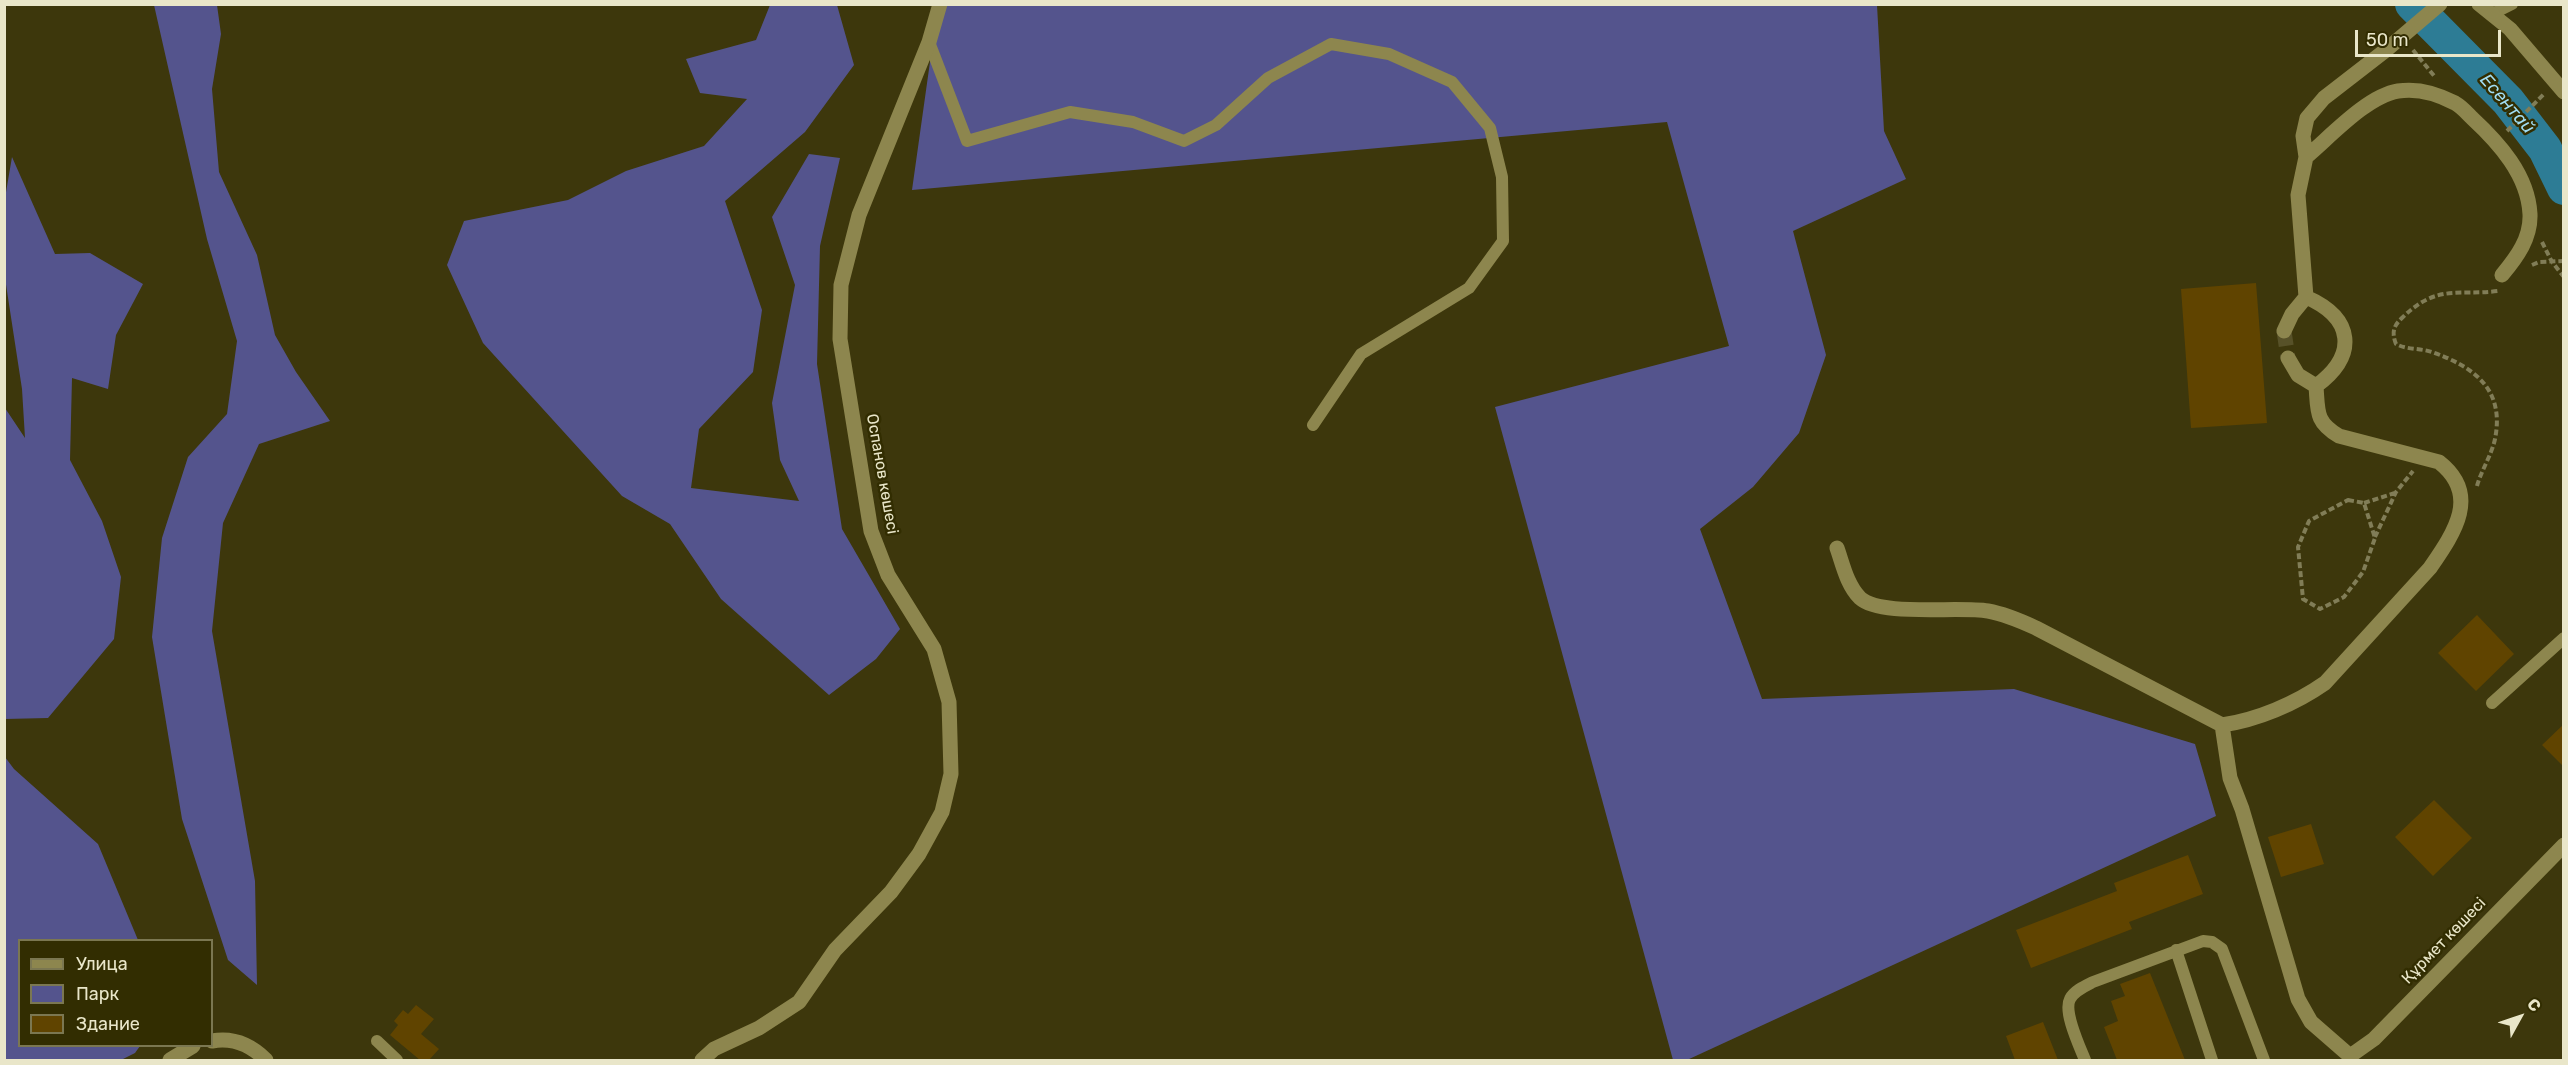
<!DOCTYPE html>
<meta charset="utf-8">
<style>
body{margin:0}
#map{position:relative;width:2568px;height:1065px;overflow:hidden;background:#3d370c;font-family:Rubik,sans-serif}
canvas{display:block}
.frame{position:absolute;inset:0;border:6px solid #e9e6c9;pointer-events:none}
.legend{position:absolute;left:18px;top:939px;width:195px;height:108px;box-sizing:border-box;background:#322d01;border:2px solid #7b7751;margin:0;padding:8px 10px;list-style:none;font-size:18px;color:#e9e6c9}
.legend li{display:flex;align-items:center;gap:12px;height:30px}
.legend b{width:30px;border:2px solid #7b7751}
.north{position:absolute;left:2490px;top:987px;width:60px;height:60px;-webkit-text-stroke:4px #322d01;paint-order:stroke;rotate:50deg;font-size:16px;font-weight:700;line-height:24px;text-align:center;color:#e9e6c9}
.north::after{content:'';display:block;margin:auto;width:21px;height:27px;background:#e9e6c9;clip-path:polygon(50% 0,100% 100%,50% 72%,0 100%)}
.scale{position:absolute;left:2355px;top:30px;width:146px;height:27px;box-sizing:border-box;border:3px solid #e9e6c9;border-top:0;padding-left:8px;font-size:18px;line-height:21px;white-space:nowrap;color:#e9e6c9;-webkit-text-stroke:4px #322d01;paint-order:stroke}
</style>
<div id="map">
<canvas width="2568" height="1065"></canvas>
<div class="frame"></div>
<ul class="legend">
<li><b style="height:8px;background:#8d864e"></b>Улица</li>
<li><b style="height:16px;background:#54548d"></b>Парк</li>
<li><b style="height:16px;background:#604400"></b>Здание</li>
</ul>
<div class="north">С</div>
<div class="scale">50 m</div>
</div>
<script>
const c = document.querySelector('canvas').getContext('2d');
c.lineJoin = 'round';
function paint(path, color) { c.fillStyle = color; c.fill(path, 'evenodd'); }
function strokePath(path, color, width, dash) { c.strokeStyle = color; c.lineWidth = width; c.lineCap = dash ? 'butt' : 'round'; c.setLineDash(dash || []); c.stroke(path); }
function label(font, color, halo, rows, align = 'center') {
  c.font = font + ' Rubik,sans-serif'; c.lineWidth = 5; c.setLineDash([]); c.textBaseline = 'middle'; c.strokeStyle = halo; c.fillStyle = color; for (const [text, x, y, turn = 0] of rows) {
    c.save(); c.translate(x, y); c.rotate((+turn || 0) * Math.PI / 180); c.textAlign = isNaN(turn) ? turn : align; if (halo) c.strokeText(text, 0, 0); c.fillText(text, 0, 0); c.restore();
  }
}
paint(new Path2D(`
 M154 5H217L221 34 212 89 219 172 257 255 275 335 296 372 330 421 259 444 223 523 212 631 255 881 257 985 228 960 182 819 152 637 162 538 188 457 227 414 237 341 207 239Z
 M770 5H837L854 65 805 132 725 201 762 310 753 372 699 429 691 488 799 501 780 460 772 403 795 285 772 217 809 154 840 158 820 246 817 364 842 529 900 629 876 659 829 695 721 599 670 524 622 496 483 343 447 265 464 221 568 200 626 171 704 146 747 99 700 93 686 59 756 40Z
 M938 5H1877L1884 131 1906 179 1793 231 1826 355 1799 433 1753 487 1700 529 1762 699 2014 689 2195 744 2216 816 1687 1060H1673L1495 407 1729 346 1667 122 912 190Z
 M12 157 55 254 90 253 143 284 116 335 108 389 72 378 70 460 102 521 121 577 114 639 48 718 5 719V408L25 438 22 389 5 278V198Z
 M5 757 14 769 98 844 138 940H20V1046H140L135 1053 121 1060H5Z`), '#54548d');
strokePath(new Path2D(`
 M2412 4 2508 101 2545 149 2564 188`), '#2d7c95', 34);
paint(new Path2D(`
 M2256 283 2267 423 2191 428 2181 289Z
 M2477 615 2514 654 2476 691 2438 653Z
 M2564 724V767L2542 745Z
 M2434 800 2472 838 2433 876 2395 837Z
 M2311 824 2324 864 2281 877 2268 837Z
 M2188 855 2203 894 2129 922 2132 929 2031 968 2016 930 2117 891 2114 883Z
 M2150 973 2185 1060H2117L2104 1027 2118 1021 2111 1001 2125 996 2120 984Z
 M416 1005 434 1019 421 1034 439 1049 429 1060H420L390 1035 398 1025 394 1021 403 1010 408 1014Z
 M2043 1022 2058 1060H2015L2006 1036Z`), '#604400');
strokePath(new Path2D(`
 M2284 331 2288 358`), '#575128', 15, [15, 8]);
strokePath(new Path2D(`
 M2413 50 2435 77
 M2507 131 2544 94
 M2542 242 2552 262 2564 277
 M2532 265 2539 262 2564 261
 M2477 486C2481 471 2492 454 2495 439 2505 389 2474 367 2432 352 2420 348 2407 350 2396 344 2391 331 2394 325 2404 316 2438 284 2457 296 2498 291
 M2348 500 2364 503 2375 538 2363 572 2344 597 2320 609 2303 599 2298 547 2309 521Z
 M2364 503 2395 493
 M2375 537 2396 492 2413 471`), '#817d57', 4, [6, 3]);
strokePath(new Path2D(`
 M2492 14 2512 4
 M929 42 967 141 1070 112 1133 122 1184 141 1216 125 1268 78 1331 44 1389 54 1452 82 1490 128 1502 177 1503 241 1469 288 1361 354 1313 425
 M2492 703 2564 638
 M2176 950 2212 1060
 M377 1041 397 1060
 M2085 1060C2080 1047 2063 1012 2070 999 2074 991 2085 986 2093 982L2203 941 2212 942 2222 949 2264 1060`), '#8d864e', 12);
strokePath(new Path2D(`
 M2479 4 2510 29 2564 92
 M2306 157C2330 137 2367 96 2398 91 2417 88 2438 94 2455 103 2462 107 2467 113 2472 118 2499 143 2528 175 2530 214 2531 238 2517 257 2502 275
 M2306 297C2354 318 2358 355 2316 386
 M2284 331 2292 314 2306 297 2298 195 2306 157 2303 136 2307 118 2324 98 2386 50 2440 4
 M2288 358 2298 375 2316 386
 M1837 548C1843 565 1847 585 1860 598 1881 617 1957 606 1988 611 2005 614 2021 621 2036 628L2222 725C2257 720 2295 704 2325 683L2430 568C2454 533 2481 495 2439 462L2339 436C2315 422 2318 411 2316 386
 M2222 725 2230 778 2242 809 2298 999 2311 1022 2350 1056
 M212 1041C234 1037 251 1045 266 1060
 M170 1060 193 1046
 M2351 1060 2350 1056 2374 1039 2564 845`), '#8d864e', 15);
strokePath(new Path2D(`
 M702 1060 714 1049 759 1028 799 1002 835 950 891 892 919 854 942 812 951 774 949 702 934 649 888 575 871 531 840 339 841 285 859 215 929 42 940 4`), '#8d864e', 15);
label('16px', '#e9e6c9', '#322d01', [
 ["Оспанов көшесі",882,474,80],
 ["Құрмет көшесі",2444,941,-46]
]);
label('italic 18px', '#a0dcf2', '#322d01', [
 ["Есентай",2507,104,49]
]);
</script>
